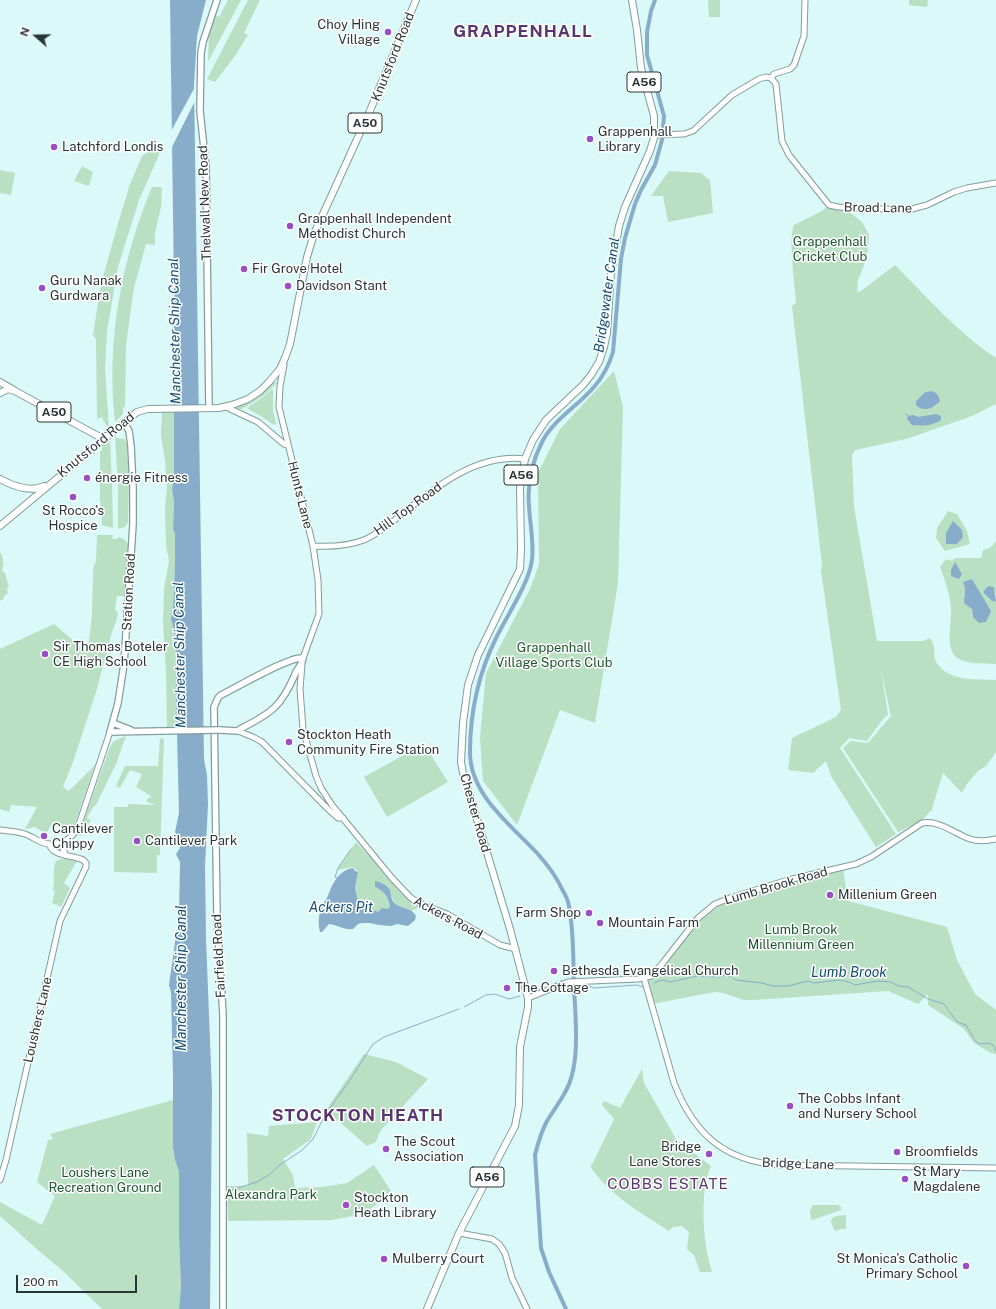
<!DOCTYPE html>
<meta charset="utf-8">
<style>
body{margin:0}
#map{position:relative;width:996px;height:1309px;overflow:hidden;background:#dcf9f9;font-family:"Public Sans",sans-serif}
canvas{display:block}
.north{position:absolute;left:16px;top:16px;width:40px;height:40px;-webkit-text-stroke:3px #fff;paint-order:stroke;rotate:290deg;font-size:11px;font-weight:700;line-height:16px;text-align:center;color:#2a3535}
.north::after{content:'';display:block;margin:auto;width:14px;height:18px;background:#2a3535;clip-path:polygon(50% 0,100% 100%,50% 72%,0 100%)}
.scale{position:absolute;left:16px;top:1275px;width:121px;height:18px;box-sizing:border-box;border:2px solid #2a3535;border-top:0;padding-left:5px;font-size:12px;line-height:14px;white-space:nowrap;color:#2a3535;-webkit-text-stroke:3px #fff;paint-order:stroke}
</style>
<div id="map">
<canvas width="996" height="1309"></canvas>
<div class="north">N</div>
<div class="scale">200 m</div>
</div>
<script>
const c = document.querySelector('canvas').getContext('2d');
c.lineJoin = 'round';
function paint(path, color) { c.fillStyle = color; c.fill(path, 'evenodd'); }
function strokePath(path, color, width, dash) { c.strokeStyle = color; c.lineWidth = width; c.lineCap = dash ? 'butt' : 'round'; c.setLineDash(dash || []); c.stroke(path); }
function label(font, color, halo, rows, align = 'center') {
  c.font = font + ' "Public Sans",sans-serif'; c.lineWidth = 3; c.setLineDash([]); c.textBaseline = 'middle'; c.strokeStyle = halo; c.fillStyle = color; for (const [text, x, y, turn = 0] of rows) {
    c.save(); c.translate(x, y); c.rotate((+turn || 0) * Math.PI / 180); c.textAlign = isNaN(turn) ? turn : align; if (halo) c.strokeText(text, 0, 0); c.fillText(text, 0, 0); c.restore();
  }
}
paint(new Path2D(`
 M228 0H241L209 60H208L209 34 214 15 219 17Z
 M248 0H260L244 33 248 35 235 56 215 82 207 79Z
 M708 0H720V17H709Z
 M909 0H928L927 7 909 5Z
 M159 144V155L139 200 118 267 114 290 107 332 105 368 109 429 103 420 102 417 97 419 96 339 93 335 101 284 118 223 130 184 142 156Z
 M82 166 93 172 89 186 74 181Z
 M0 170 15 173 11 195 0 193Z
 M669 171 701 173 710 180 713 213 668 222 663 196H651Z
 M152 187H161L162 189 161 207 155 233V245L146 244 134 288 126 345 125 406 123 408V414L115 422C106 342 121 261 152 187Z
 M827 207 834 209 848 211 862 222 869 235 867 257 858 280 857 292 861 291 895 265C927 297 958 333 996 358V404L972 416 906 439 855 450 852 455 854 507 877 641H923L930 638C932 641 933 644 934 647 935 652 933 656 936 662 948 682 976 679 996 680V752L986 766 978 771 967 784 962 793 943 773 931 812 930 811 923 820 898 832 843 748 851 741 868 743 891 716 881 670 888 715 883 719 867 741 849 738 840 748 896 834 876 847 831 776 826 761 813 773 788 770 792 738 836 717 841 710 821 571 822 564 792 306 796 303C795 287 788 237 794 225L822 211ZM930 391 935 392 937 405 926 409 919 408 916 401 925 392Z
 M614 371 623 407 618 583 595 723 560 710 517 825 483 781 480 738 486 673 530 589 539 564 538 473 560 429Z
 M275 382 277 383 263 396 242 409H238L237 407 262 393 273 383Z
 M272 389 273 391V411L276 424 274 425 262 417 247 408 263 397Z
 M162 412H175L174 478 172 488 174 503 173 529 175 534V565L173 609 171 619 174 629 177 659V726L167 727 166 672 163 622 164 589 169 560 166 546 165 507 167 487 165 461 161 435Z
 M115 436 117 438 125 439V441L127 444 129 483 128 522 125 527 118 529V485Z
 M110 439 112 485 113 528 102 525 100 498V451H102V447Z
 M948 511 957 514 967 531 970 544 945 551 936 538 937 528Z
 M97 535H113L112 539H117L118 537 124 539 128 544 125 596H117L115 609 118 614 116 622 111 635 97 689 73 762 63 787 69 791 95 765 74 826 69 832 53 822 46 834 35 827 25 829 37 807 11 805 9 812 0 809V649L54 624 83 649H88L92 615 93 569 96 561Z
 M996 541V594L994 591V587L988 586 984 592 992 601 996 602V664C984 663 966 665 956 657 945 648 952 622 951 609 950 594 945 580 940 567L946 559 951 561 956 558H981L983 550 990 548ZM972 579 979 592 973 617 972 609 964 596Z
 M0 552C4 557 4 565 2 571L5 573 7 581 9 585 7 589 8 593 4 596V599L0 601Z
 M126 736 116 764 96 805 94 806 87 818 91 820 81 836 79 834 110 747 114 741Z
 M160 738 164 739 160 855H157V873L114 872V807H128V804L155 805 146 801 148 798H151V796L136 787 142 774 130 770 120 788 116 786 125 766H158Z
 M424 744 448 782 387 817 364 777Z
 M356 842 420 907 411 911 396 905 392 898 388 886 375 887C384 891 388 896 390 906L388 909 378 912 368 908 359 906 355 888 358 872 353 867 337 870Z
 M61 859H70L77 861 64 883 70 888 61 907 52 903 55 891H53C55 881 52 870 56 861Z
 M843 868 848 901 947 927 957 960 975 994 996 1010V1054L991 1053 974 1043 964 1029 928 1005V994L918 1004 888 991 754 1000H744L723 993 714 992 652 1004 644 978 667 958 693 925 713 906 730 898Z
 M364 1054 396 1062 428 1079 380 1131 376 1142 367 1146 326 1110Z
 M642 1069 644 1083 676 1139 711 1166C709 1172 706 1178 705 1184 702 1213 703 1244 712 1272H700L694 1255 687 1249 689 1232 682 1226 673 1227 669 1231C641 1213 609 1195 590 1166L593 1163 614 1119 602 1105 604 1101 620 1108Z
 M173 1100V1148L175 1160 179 1172V1237L181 1287 179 1309H102L62 1270 39 1251 0 1216V1202L42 1225 55 1196 37 1182 48 1140 53 1139 50 1134Z
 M317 1122 311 1139 283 1159 293 1175 295 1188 323 1187 347 1183 374 1165 391 1191 372 1208 352 1216 332 1220 228 1221 227 1186H248L247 1133 268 1136 269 1126Z
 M813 1205H838L841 1207V1210L812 1220C809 1216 810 1208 813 1205Z
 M846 1215V1229H841L835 1231 831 1222 832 1218 836 1216Z`), '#b9e0c2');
paint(new Path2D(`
 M170 0H206L197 36 194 85 204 759 207 775 208 804 205 866 206 939 212 1091 210 1309H179L181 1287 179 1237V1172L175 1160 173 1148V1076L171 992 169 985 179 914 180 862 176 854 180 848 175 832 179 813 176 696 177 659 174 630 171 619 173 609 175 565V534L173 529 174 503 172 488 174 478V286Z
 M931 391C937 392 938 395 940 401 934 408 923 413 916 405V401L925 392Z
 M936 414 941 416V420C932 426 923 426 912 425L907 419 908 416 913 415 918 417Z
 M953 521 962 530 963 537 957 544H946V533Z
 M955 562 962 574 959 579 951 576V570Z
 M972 579 991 611 986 622 979 623 973 617 972 609 964 603C964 594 967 591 963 582Z
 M988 586 994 587C994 592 996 597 996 602L992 601 983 592Z
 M353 868 355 871 358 872 355 888 359 906 368 908 378 912 382 908 388 909 390 906C388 896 384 891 375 887V881C399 887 385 897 397 905 403 909 412 908 416 916L415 920 408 926 397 924 391 926 379 925 370 923H362L358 924 353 929C343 930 338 925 329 924L322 932H320C318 924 318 915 322 907 323 903 326 900 328 896 332 884 339 870 353 868Z`), '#88adca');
paint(new Path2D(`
 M196 85V99L170 151 169 135Z`), '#dcf9f9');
strokePath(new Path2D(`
 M905 413 908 416
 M337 878 335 877 338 868 351 849
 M654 983 658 981 664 980 670 982 697 976 720 977 725 975 732 977 736 980 762 983 773 986H788L808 981 814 983 839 980 849 982 855 985 877 981 890 982 899 986 908 987 928 999 944 1004 957 1022 966 1025 974 1039 979 1044 989 1043 993 1045 996 1051
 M583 984 594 988 637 985 643 987
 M537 991 561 981
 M464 1007 486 995 495 994 509 999 520 996
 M231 1190 257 1182 269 1175 281 1164 301 1151 313 1139 325 1115 350 1080 373 1044 384 1037 459 1009`), '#88adca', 1);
strokePath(new Path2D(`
 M566 1309 549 1272 541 1248 535 1155C538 1143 541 1132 547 1121 556 1106 568 1092 572 1075 579 1050 575 1011 574 986 573 960 574 932 569 906 568 900 565 894 562 889 556 876 547 864 537 853 510 824 470 795 470 752 470 712 479 672 497 636 508 614 529 583 532 560 534 542 530 524 529 506 527 484 532 462 542 442 554 419 578 406 594 387 603 377 609 365 613 352L621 259 625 238 635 204 641 190 655 165 662 140 664 116 647 55V32L651 11 655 0`), '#88adca', 4);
const tertiary = new Path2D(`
 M771 78 776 84 782 141 789 155 829 205 838 207 908 210 927 205 954 192 967 188 996 183
 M655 135 684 134 693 131 732 95 759 79 766 77 771 78 774 74 790 69 794 65 804 36 805 0
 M284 365 280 386 279 407 313 546 318 580 319 614 303 658
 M226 407 258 422 284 444 288 445
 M313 546C330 547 348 546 364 540 378 534 391 523 402 514 437 486 477 453 525 459
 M302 664 300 689 303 729 316 776 321 788 332 805 392 878 411 898 421 904 447 914 500 945 516 949
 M238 731 253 737 262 742 329 810 338 818H343
 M0 830C8 831 17 831 25 834 31 836 37 841 44 843 58 847 72 840 78 827L110 732
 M65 841 63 848 65 855
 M644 978 674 1083C694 1134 724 1161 779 1165L996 1168
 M528 998 568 982 638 979 651 976 662 964 698 918 715 904 730 898 788 880 856 864 871 857 922 823C940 820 955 834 970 839 979 842 988 841 996 839
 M0 1180 6 1160 60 921 86 867V863L83 860C73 855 53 857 49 844
 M459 1233 492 1239 499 1244 505 1253 512 1278 527 1309`);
const secondary = new Path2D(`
 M209 408 206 167 200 111 201 53 203 42 217 0
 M124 422 129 431 131 446 133 487V524L124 664 118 703 110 732 160 731
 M113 723 131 730
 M219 730 238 731 240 729C272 713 282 706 296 672 299 667 302 664 303 658 289 656 236 688 221 695L218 698 214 707 217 916 223 1015V1309`);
const primary = new Path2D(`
 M0 382 14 390
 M427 1309 459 1233 515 1126 519 1105 520 1047 528 1007V998L510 929 463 773 461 762 463 723 468 685 478 655 520 569 521 550 520 488 525 459 533 440 546 420 583 385 591 375 599 362 604 347 607 333 611 273 619 226 625 207 650 151 654 138V116L641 68 637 30 632 0`);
const trunk = new Path2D(`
 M0 393 8 389 15 391 98 436H107
 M0 479C13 486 30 493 44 486
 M0 526 137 412 148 409 219 408 232 405 248 399 260 391 269 382 280 369 285 358 290 344 307 257 314 234 369 113 416 0`);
strokePath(tertiary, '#819c9c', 7);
strokePath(secondary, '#819c9c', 8);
strokePath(primary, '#819c9c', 8);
strokePath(trunk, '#819c9c', 8);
strokePath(tertiary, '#fff', 5);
strokePath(secondary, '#fff', 5.5);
strokePath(primary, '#fff', 6);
strokePath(trunk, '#fff', 6);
const secondaryBridge = new Path2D(`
 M160 731 219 730`);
strokePath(secondaryBridge, '#819c9c', 8, []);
strokePath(secondaryBridge, '#fff', 5.5);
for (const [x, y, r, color] of [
 [388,32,4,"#974fc3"],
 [590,139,4,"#974fc3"],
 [54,147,4,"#974fc3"],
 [290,226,4,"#974fc3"],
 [244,269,4,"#974fc3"],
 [288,286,4,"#974fc3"],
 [42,288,4,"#974fc3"],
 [87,478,4,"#974fc3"],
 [73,497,4,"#974fc3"],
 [45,654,4,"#974fc3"],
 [289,742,4,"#974fc3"],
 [44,836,4,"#974fc3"],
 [137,841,4,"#974fc3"],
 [830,895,4,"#974fc3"],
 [589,913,4,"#974fc3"],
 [600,923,4,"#974fc3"],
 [554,971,4,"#974fc3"],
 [507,988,4,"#974fc3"],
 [790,1106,4,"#974fc3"],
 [386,1149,4,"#974fc3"],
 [897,1152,4,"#974fc3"],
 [709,1154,4,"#974fc3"],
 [905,1179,4,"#974fc3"],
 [346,1205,4,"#974fc3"],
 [384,1259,4,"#974fc3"],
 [966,1266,4,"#974fc3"]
]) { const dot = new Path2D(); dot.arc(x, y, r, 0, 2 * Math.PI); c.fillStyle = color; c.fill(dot); strokePath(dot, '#fff', 1.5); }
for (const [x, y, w] of [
 [644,82,34],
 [365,123,34],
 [54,412,34],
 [521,475,34],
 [487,1177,34]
]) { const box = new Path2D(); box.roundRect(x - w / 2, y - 10, w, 20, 3); c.fillStyle = '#fff'; c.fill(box); strokePath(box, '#2a3535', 1); }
label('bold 12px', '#2a3535', null, [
 ["A56",644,82],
 ["A50",365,123],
 ["A50",54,412],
 ["A56",521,475],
 ["A56",487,1177]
]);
label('13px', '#2a3535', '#fff', [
 ["Choy Hing",380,25,"right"],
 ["Village",380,40,"right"],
 ["Grappenhall",598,132],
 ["Library",598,147],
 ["Latchford Londis",62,147],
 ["Grappenhall Independent",298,219],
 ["Methodist Church",298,234],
 ["Fir Grove Hotel",252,269],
 ["Guru Nanak",50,281],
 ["Gurdwara",50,296],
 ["Davidson Stant",296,286],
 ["énergie Fitness",95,478],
 ["St Rocco's",73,511,"center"],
 ["Hospice",73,526,"center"],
 ["Sir Thomas Boteler",53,647],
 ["CE High School",53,662],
 ["Stockton Heath",297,735],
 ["Community Fire Station",297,750],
 ["Cantilever",52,829],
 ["Chippy",52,844],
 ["Cantilever Park",145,841],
 ["Millenium Green",838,895],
 ["Farm Shop",581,913,"right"],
 ["Mountain Farm",608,923],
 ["Bethesda Evangelical Church",562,971],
 ["The Cottage",515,988],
 ["The Cobbs Infant",798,1099],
 ["and Nursery School",798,1114],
 ["The Scout",394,1142],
 ["Association",394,1157],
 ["Bridge",701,1147,"right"],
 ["Lane Stores",701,1162,"right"],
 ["Broomfields",905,1152],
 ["St Mary",913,1172],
 ["Magdalene",913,1187],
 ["Stockton",354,1198],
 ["Heath Library",354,1213],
 ["Mulberry Court",392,1259],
 ["St Monica's Catholic",958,1259,"right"],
 ["Primary School",958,1274,"right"]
], 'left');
label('13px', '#2a3535', '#fff', [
 ["Knutsford Road",393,57,-68],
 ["Thelwall New Road",205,203,-92],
 ["Broad Lane",878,208,1],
 ["Knutsford Road",96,445,-39],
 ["Hunts Lane",300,495,76],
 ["Hill Top Road",408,509,-36],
 ["Station Road",129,592,-87],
 ["Chester Road",475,813,74],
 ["Lumb Brook Road",776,886,-16],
 ["Ackers Road",448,918,28],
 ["Fairfield Road",219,956,-93],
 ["Loushers Lane",38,1020,-77],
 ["Bridge Lane",798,1164,2]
]);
label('13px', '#1b562f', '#fff', [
 ["Grappenhall",830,242],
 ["Cricket Club",830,257],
 ["Grappenhall",554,648],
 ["Village Sports Club",554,663],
 ["Lumb Brook",801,930],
 ["Millennium Green",801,945],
 ["Loushers Lane",105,1173],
 ["Recreation Ground",105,1188],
 ["Alexandra Park",271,1195]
]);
label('italic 14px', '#124f76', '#fff', [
 ["Bridgewater Canal",607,295,-82],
 ["Manchester Ship Canal",175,331,-91],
 ["Manchester Ship Canal",180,655,-91],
 ["Ackers Pit",341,908],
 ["Lumb Brook",849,973],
 ["Manchester Ship Canal",182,978,-90]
]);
c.letterSpacing = '1px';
label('15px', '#58356e', '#fff', [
 ["COBBS ESTATE",668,1184]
]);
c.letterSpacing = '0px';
c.letterSpacing = '1px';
label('bold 17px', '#58356e', '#fff', [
 ["GRAPPENHALL",523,32],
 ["STOCKTON HEATH",358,1116]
]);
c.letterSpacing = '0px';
</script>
